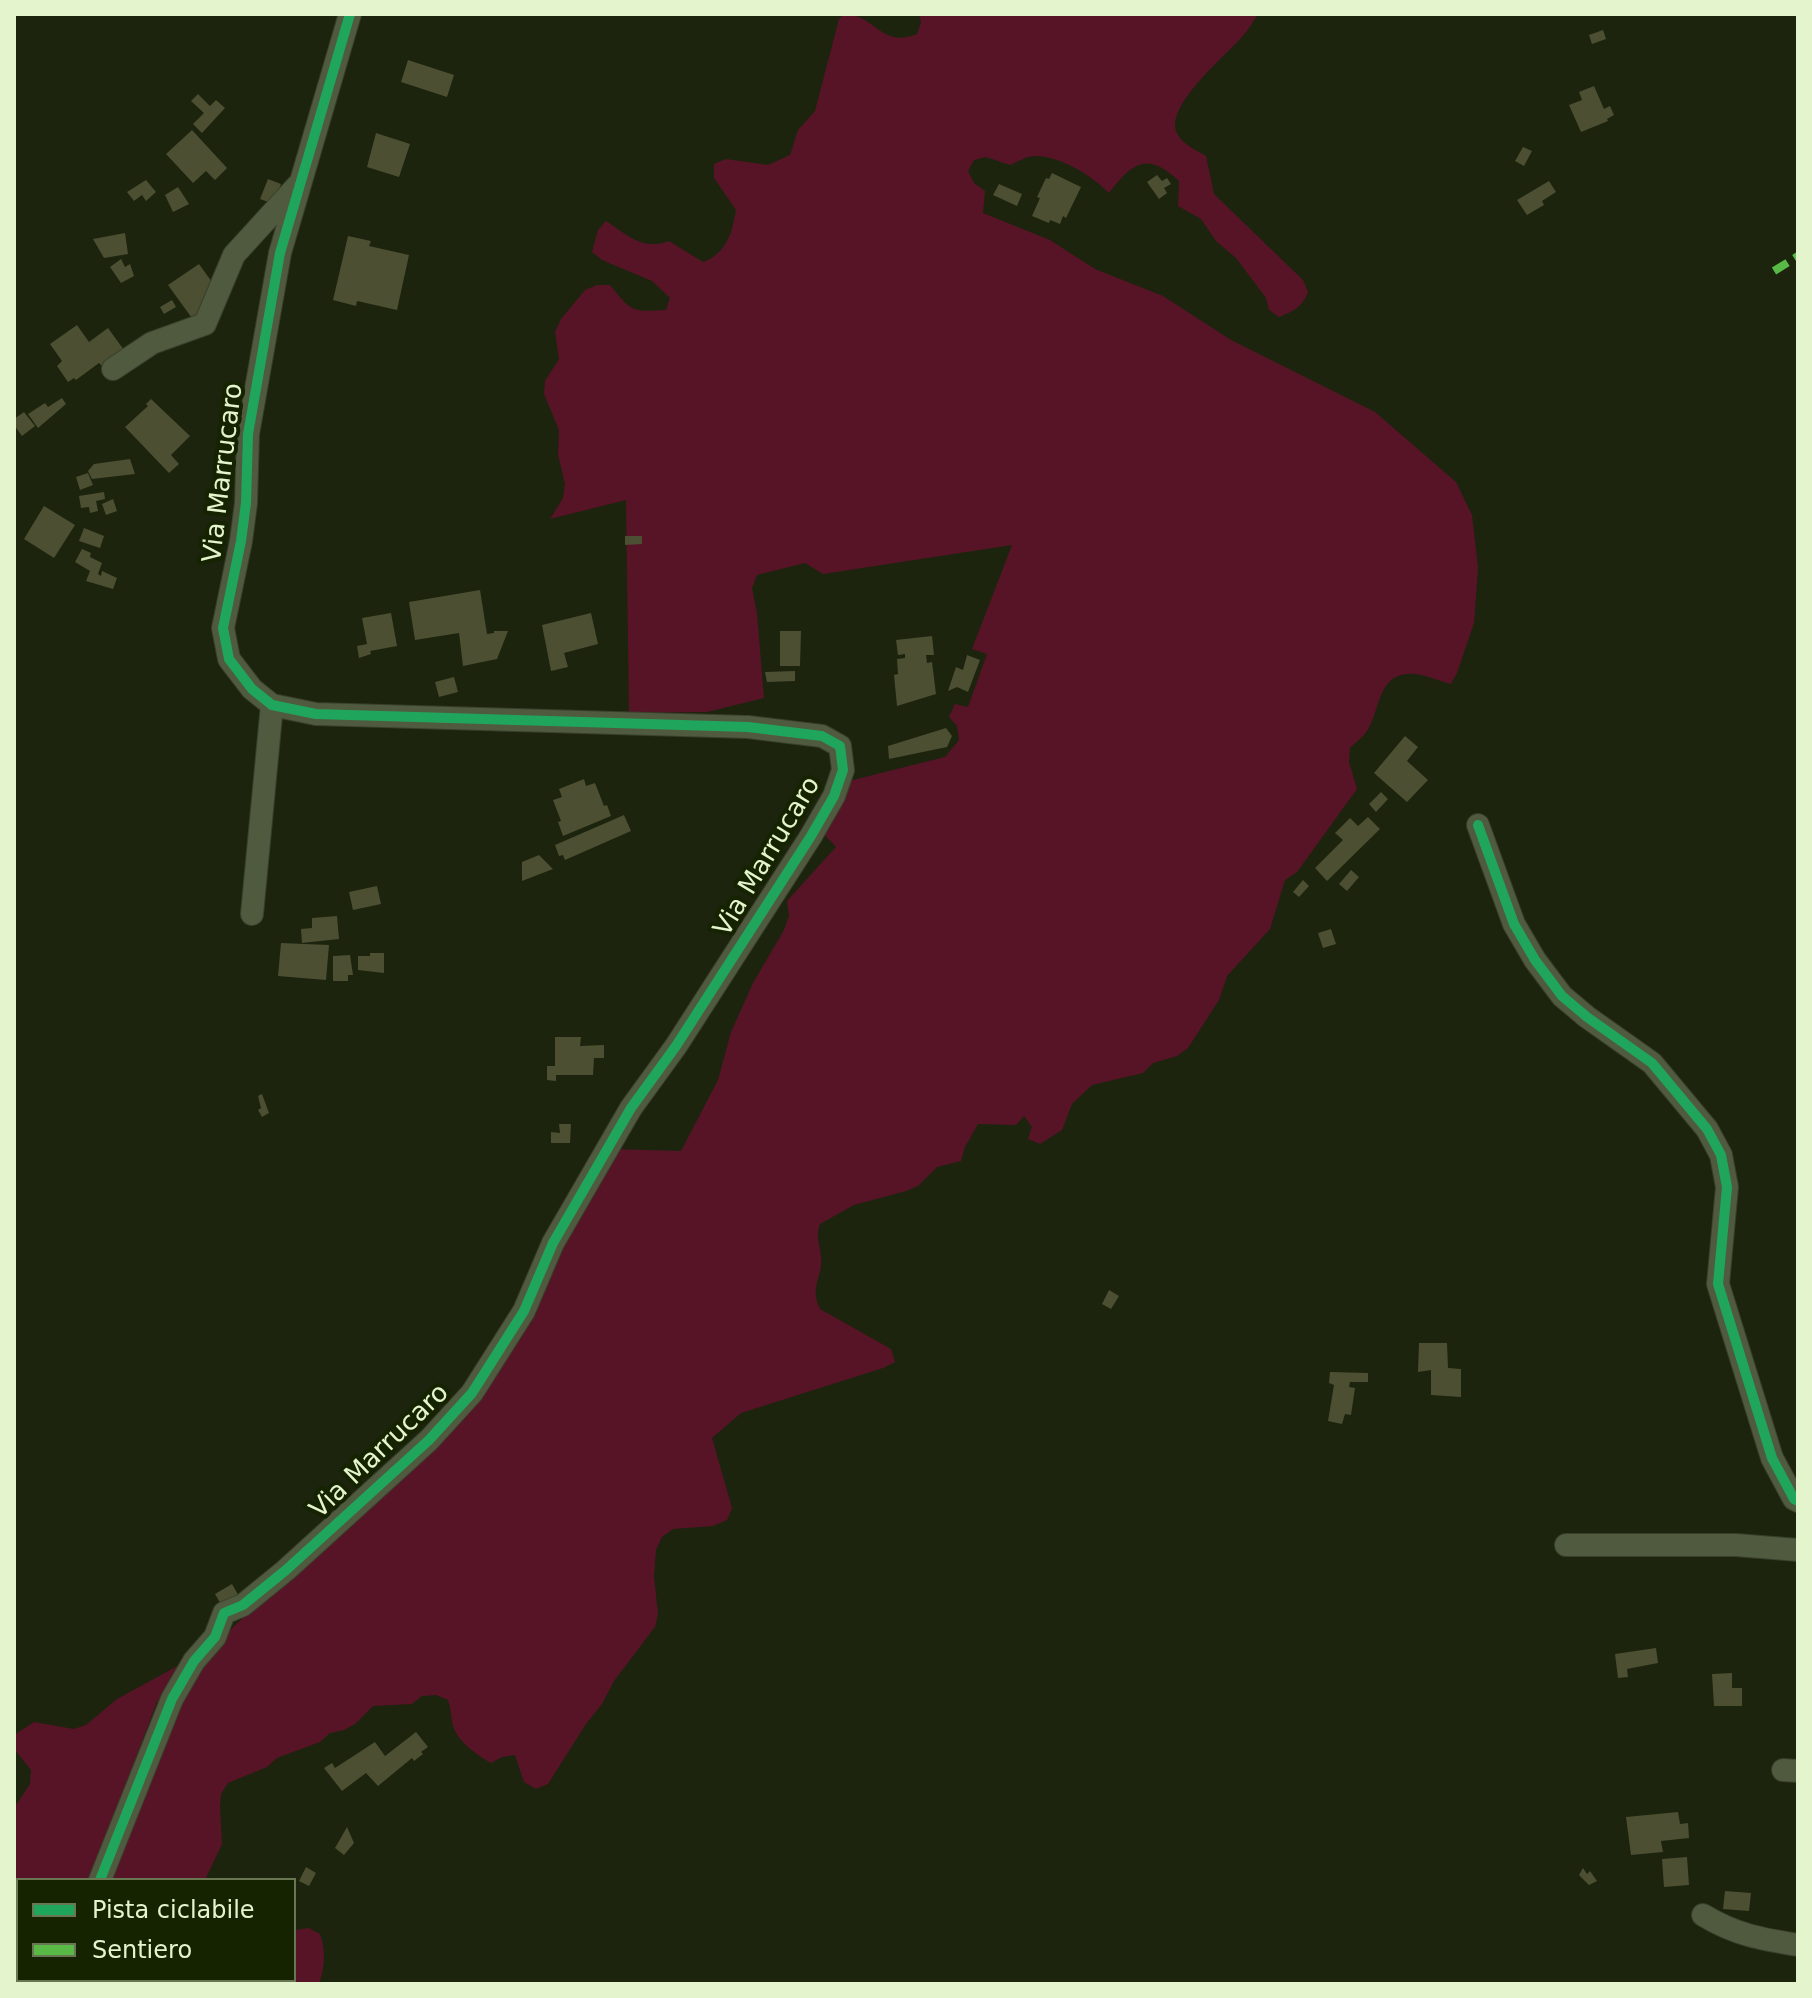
<!DOCTYPE html>
<style>
body{margin:0}
#map{position:relative;width:1812px;height:1998px;overflow:hidden;background:#1c240d;font-family:"DejaVu Sans",sans-serif}
canvas{display:block}
.frame{position:absolute;inset:0;border:16px solid #e4f5ce;pointer-events:none}
.legend{position:absolute;left:16px;top:1878px;width:280px;height:104px;box-sizing:border-box;background:#162300;border:2px solid #687752;margin:0;padding:10px 14px;list-style:none;font-size:24px;color:#e4f5ce}
.legend li{display:flex;align-items:center;gap:16px;height:40px}
.legend b{width:40px;border:2px solid #687752}
</style>
<div id="map">
<canvas width="1812" height="1998"></canvas>
<div class="frame"></div>
<ul class="legend">
<li><b style="height:10px;background:#20a55d"></b>Pista ciclabile</li>
<li><b style="height:10px;background:#58b947"></b>Sentiero</li>
</ul>
</div>
<script>
const c = document.querySelector('canvas').getContext('2d');
c.lineJoin = 'round';
function paint(path, color) { c.fillStyle = color; c.fill(path, 'evenodd'); }
function strokePath(path, color, width, dash) { c.strokeStyle = color; c.lineWidth = width; c.lineCap = dash ? 'butt' : 'round'; c.setLineDash(dash || []); c.stroke(path); }
function label(font, color, halo, rows, align = 'center') {
  c.font = font + ' "DejaVu Sans",sans-serif'; c.lineWidth = 8; c.setLineDash([]); c.textBaseline = 'middle'; c.strokeStyle = halo; c.fillStyle = color; for (const [text, x, y, turn = 0] of rows) {
    c.save(); c.translate(x, y); c.rotate((+turn || 0) * Math.PI / 180); c.textAlign = isNaN(turn) ? turn : align; if (halo) c.strokeText(text, 0, 0); c.fillText(text, 0, 0); c.restore();
  }
}
paint(new Path2D(`
 M844 14C875 14 881 49 917 34L921 22 919 14H1258C1253 22 1247 32 1240 39 1224 57 1164 107 1177 133 1182 144 1196 150 1206 156L1214 194 1303 280 1308 292C1302 307 1294 311 1279 317L1269 310 1266 298 1236 258 1216 241 1201 219 1178 206 1179 181C1148 152 1133 161 1109 193 1091 175 1061 156 1034 156 1027 156 1017 162 1010 165L986 157 974 160 968 171 974 183 985 191 983 213 1050 240 1095 269 1163 296 1231 340 1375 412 1456 482 1472 515 1478 567 1474 623 1457 673 1451 684C1439 681 1426 675 1415 674 1377 670 1381 710 1367 731 1363 737 1355 743 1350 748L1349 762 1357 789 1297 872 1285 880 1270 929 1227 976 1219 1000 1188 1048 1177 1056 1153 1063 1143 1073 1092 1085 1072 1104 1062 1130 1040 1144 1028 1139 1032 1127 1024 1116 1016 1125 978 1124 965 1147 961 1161 937 1167 918 1186 906 1191 854 1205 820 1224C815 1237 820 1243 821 1257 823 1278 809 1286 820 1309L891 1349 895 1362 883 1368 741 1413 712 1438 732 1508 727 1520 713 1526 673 1529 662 1537 656 1550 654 1576 658 1614 655 1627 614 1681 602 1704 586 1724 548 1784 536 1789 524 1782 515 1755 502 1757 491 1763C477 1755 458 1742 453 1726 451 1717 451 1709 448 1700L436 1695 422 1696 412 1704 373 1706 355 1724 344 1730 330 1733 320 1742 277 1758 267 1767 228 1783 221 1794 220 1807 222 1844 205 1880H106L176 1705 206 1658 234 1626 459 1425 519 1330 613 1149 681 1151 718 1080 731 1032 753 983 784 930 789 916 787 901 836 847 820 830 849 781 945 757 959 740 957 726 949 717 955 704 968 707 987 654 972 649 1012 545 823 574 805 563 757 575 752 588 757 613 764 698 707 712 629 713 626 500 550 519 563 498 565 484 558 455 559 430 544 394 545 381 559 359 555 332 561 319 585 290 597 285H610C632 312 631 312 666 310L670 298 652 281 602 260 592 252 598 230 606 221C628 235 642 251 669 241L703 262C727 253 732 233 736 210L714 178V164L726 159 768 165 790 155 798 130 815 111 839 19Z
 M183 1663 157 1702 89 1880H18V1980H58L57 1984H14V1808L30 1784 31 1770 14 1749V1735L34 1722 74 1729 86 1725 117 1699Z
 M309 1928 320 1934C326 1951 325 1967 319 1984H174L173 1980H294V1930Z`), '#571427');
paint(new Path2D(`
 M1603 30 1606 39 1592 44 1589 35Z
 M408 60 454 75 447 97 401 82Z
 M1594 86 1604 109 1610 106 1614 115 1607 119 1608 121 1581 132 1569 105 1582 100 1579 92Z
 M198 94 210 106 216 100 225 108 202 133 193 124 204 113 191 101Z
 M192 130 227 168 215 180 206 171 193 183 166 154Z
 M376 133 410 144 399 177 367 167Z
 M1523 147 1532 151 1524 166 1515 161Z
 M1052 173 1081 187 1066 218 1063 216 1060 224 1050 220 1049 223 1032 216 1040 198 1037 197 1046 178 1049 179Z
 M1157 175 1162 181 1167 178 1171 184 1164 188 1167 193 1159 199 1147 182Z
 M268 179 281 184 274 204 260 199Z
 M146 180 156 192 146 201 142 195 134 201 127 192Z
 M1549 181 1556 192 1542 201 1544 205 1527 215 1517 200Z
 M999 184 1022 194 1017 206 993 195Z
 M178 187 189 204 173 212 165 195Z
 M125 233 128 254 104 258 93 239Z
 M348 236 371 241 369 246 409 255 397 310 357 301 356 306 333 300Z
 M121 259 125 267 130 264 134 276 121 283 110 267Z
 M199 264 217 289 204 298 210 309 194 321 168 285Z
 M172 300 176 307 164 314 160 307Z
 M77 325 89 342 108 328 124 350 102 366 99 363 76 380 74 378 68 382 57 366 62 361 50 344Z
 M62 398 66 404 38 428 28 414 45 403 48 407Z
 M151 399 190 436 171 455 179 464 169 473 125 427 148 406 146 404Z
 M24 412 35 426 22 436 14 425V419Z
 M130 459 135 474 92 479 88 471 94 464Z
 M88 473 93 485 80 490 76 477Z
 M104 492 105 499 96 501 98 511 90 513 89 507 81 508 79 496Z
 M113 499 117 511 106 515 102 504Z
 M44 506 75 525 54 558 24 539Z
 M84 528 104 536 100 548 79 541Z
 M625 536H642V544L625 545Z
 M82 549 91 553 90 557 102 563 98 574 101 576 102 571 117 578 113 589 86 581 90 571 75 562Z
 M480 590 487 634 494 633V631H508L497 659 463 666 459 633 415 640 409 602Z
 M391 613 397 646 370 651 371 654 359 658 357 646 367 644 362 618Z
 M591 613 598 644 564 653 568 667 551 671 542 625Z
 M780 631H801L800 666H780Z
 M932 636 934 655H926L927 663 932 662 936 694 897 706 894 675 898 674 897 659 905 658V654L898 655 896 640Z
 M967 655 980 660 968 692 957 687 948 691 956 667 963 670Z
 M795 671V681L767 682 765 672Z
 M454 677 458 692 439 697 435 682Z
 M946 728 952 736 947 747 889 759 888 746Z
 M1405 736 1418 747 1407 761 1428 780 1407 802 1374 773Z
 M584 779 586 786 595 783 604 806 607 805 611 816 563 836 558 822 561 821 553 800 562 797 559 789Z
 M1381 792 1388 799 1376 812 1369 804Z
 M624 815 631 831 565 860 563 855 559 856 555 845Z
 M1368 817 1380 829 1327 881 1315 868 1343 840 1335 833 1350 818 1358 826Z
 M539 855 553 869 522 881V862Z
 M1351 870 1359 877 1347 891 1339 884Z
 M1303 880 1309 886 1299 897 1293 892Z
 M377 886 381 904 353 910 349 892Z
 M337 916 339 939 302 943 301 929 312 928V918Z
 M1331 929 1336 944 1323 948 1318 933Z
 M281 943 329 945 326 980 278 976Z
 M370 953H384V973L358 970V956H370Z
 M350 955 353 975H348V981H333V956Z
 M555 1037H581L580 1046 604 1045V1058H594L593 1075H556V1081L547 1080V1066H555Z
 M262 1094 269 1113 262 1117 258 1110 261 1108 258 1096Z
 M559 1124H571L570 1143H551V1132L560 1133Z
 M1109 1290 1119 1296 1111 1309 1102 1304Z
 M1419 1343H1447L1448 1368 1461 1369V1397L1431 1395V1370L1418 1372Z
 M1330 1372 1368 1373V1382H1350L1349 1387 1355 1388 1351 1415 1345 1414 1342 1424 1328 1421 1334 1385 1329 1383Z
 M232 1584 240 1598 223 1608 215 1594Z
 M1656 1648 1658 1663 1627 1669 1628 1677 1618 1678 1615 1654Z
 M1732 1673V1688H1742V1706H1714L1712 1674Z
 M416 1732 428 1747 421 1752 423 1754 414 1761 412 1758 378 1786 366 1773 342 1791 324 1768 332 1763 335 1768 375 1742 385 1756Z
 M1678 1812 1680 1824 1688 1823 1689 1838 1661 1841 1663 1852 1631 1855 1626 1817Z
 M347 1827 354 1843 344 1855 335 1848Z
 M1687 1857 1689 1885 1664 1887 1662 1859Z
 M306 1867 316 1873 309 1886 299 1881Z
 M1583 1868 1587 1874 1590 1871 1597 1881 1589 1885 1579 1875Z
 M1725 1891 1751 1893 1749 1911 1723 1909Z`), '#4c4f32');
const street = new Path2D(`
 M113 369 152 343 205 324 234 255 297 186
 M1478 825 1514 924 1535 960 1562 996 1587 1017 1652 1063 1707 1129 1721 1155 1727 1187 1718 1284 1772 1458 1794 1499 1798 1501
 M252 914 272 705
 M1566 1545H1736L1798 1550
 M1783 1770 1798 1771
 M100 1880 172 1699 194 1661 215 1637 224 1613 243 1605 286 1570 429 1440 472 1393 524 1311 553 1243 631 1108 676 1046 811 836 834 796 843 770 840 746 822 736 748 727 316 714 272 705 252 689 229 659 223 628 241 541 246 503 248 434 280 253 350 14
 M1703 1915C1736 1935 1761 1939 1798 1945
 M68 1984 69 1980`);
strokePath(street, '#383f2c', 24);
strokePath(street, '#505a3f', 22);
strokePath(new Path2D(`
 M1774 271 1798 256`), '#58b947', 8, [16, 8]);
strokePath(new Path2D(`
 M1478 825 1514 924 1535 960 1562 996 1587 1017 1652 1063 1707 1129 1721 1155 1727 1187 1718 1284 1772 1458 1794 1499 1798 1501
 M100 1880 172 1699 194 1661 215 1637 224 1613 243 1605 286 1570 429 1440 472 1393 524 1311 553 1243 631 1108 676 1046 811 836 834 796 843 770 840 746 822 736 748 727 316 714 272 705 252 689 229 659 223 628 241 541 246 503 248 434 280 253 350 14`), '#20a55d', 10);
label('26px', '#e4f5ce', '#162300', [
 ["Via Marrucaro",224,473,-83],
 ["Via Marrucaro",768,857,-59],
 ["Via Marrucaro",380,1452,-44]
]);
</script>
